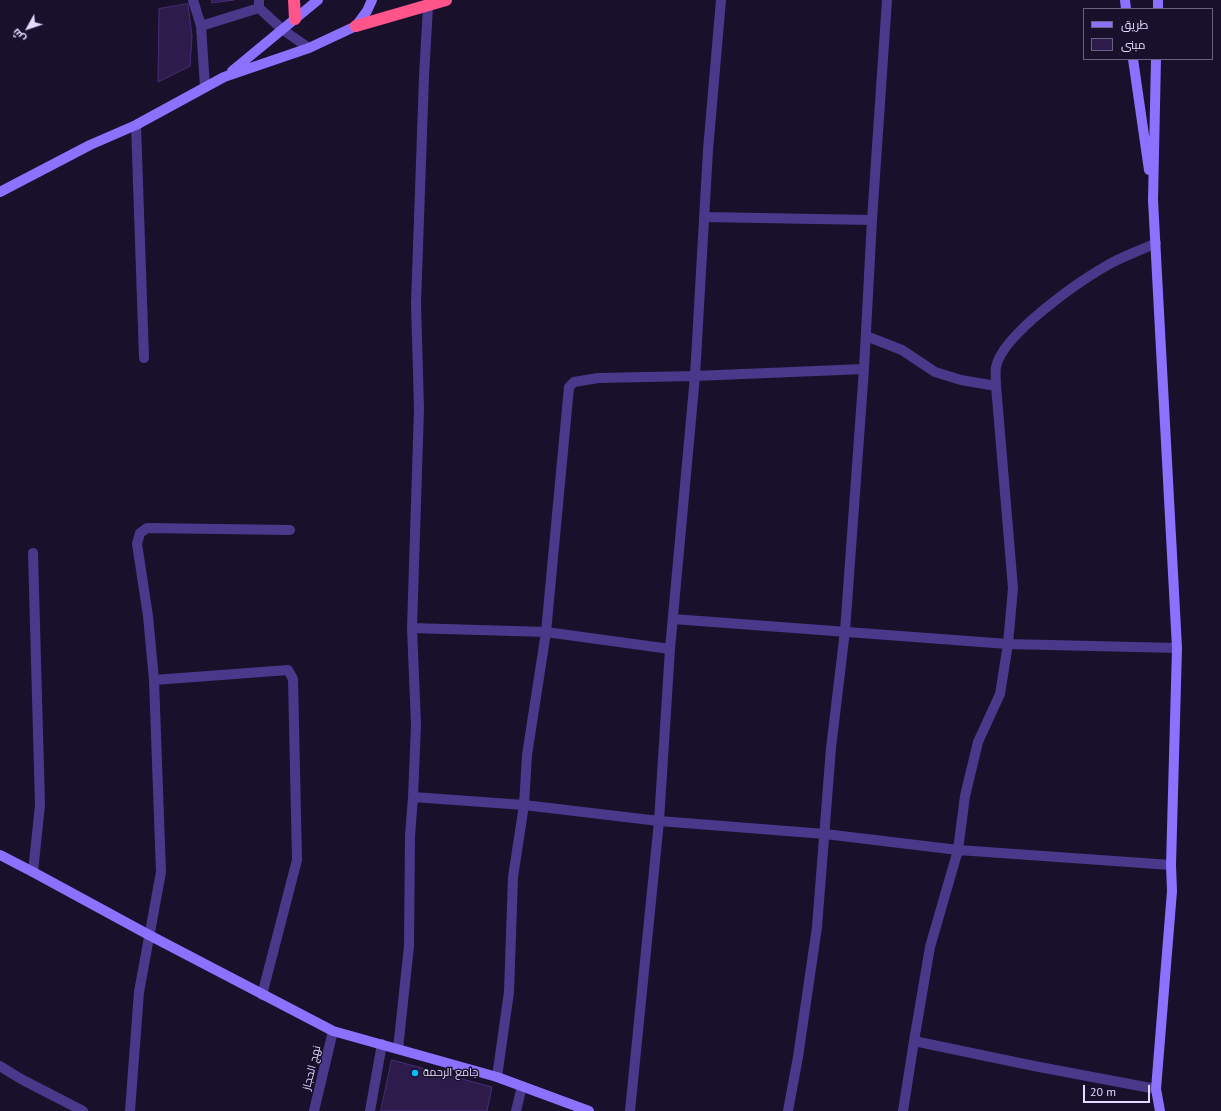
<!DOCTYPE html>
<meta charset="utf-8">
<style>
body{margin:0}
#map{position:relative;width:1221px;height:1111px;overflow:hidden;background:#19102b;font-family:"PT Sans",Cairo,sans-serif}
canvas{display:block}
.legend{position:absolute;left:1083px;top:8px;width:130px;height:52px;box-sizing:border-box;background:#19102b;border:1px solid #6a6180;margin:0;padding:5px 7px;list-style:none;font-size:12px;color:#e4daff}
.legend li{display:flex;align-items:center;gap:8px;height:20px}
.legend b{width:20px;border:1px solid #6a6180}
.north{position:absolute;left:8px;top:8px;width:40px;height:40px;-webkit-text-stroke:3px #19102b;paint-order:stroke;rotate:230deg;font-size:11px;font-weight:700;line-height:16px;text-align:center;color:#e4daff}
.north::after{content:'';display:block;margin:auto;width:14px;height:18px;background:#e4daff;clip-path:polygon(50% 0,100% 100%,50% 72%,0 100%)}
.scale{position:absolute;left:1083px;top:1085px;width:67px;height:18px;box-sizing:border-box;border:2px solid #e4daff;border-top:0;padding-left:5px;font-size:12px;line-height:14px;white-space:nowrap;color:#e4daff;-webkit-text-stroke:3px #19102b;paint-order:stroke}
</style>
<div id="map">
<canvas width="1221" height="1111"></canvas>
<ul class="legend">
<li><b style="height:5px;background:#8c71ff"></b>طريق</li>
<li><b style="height:11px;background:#2d1b4c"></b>مبنى</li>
</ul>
<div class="north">ش</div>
<div class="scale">20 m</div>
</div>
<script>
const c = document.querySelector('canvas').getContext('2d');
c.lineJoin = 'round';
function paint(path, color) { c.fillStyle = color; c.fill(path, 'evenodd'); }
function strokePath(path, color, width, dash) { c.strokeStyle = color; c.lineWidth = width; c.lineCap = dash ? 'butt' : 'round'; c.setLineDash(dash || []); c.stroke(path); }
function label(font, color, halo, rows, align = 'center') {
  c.font = font + ' "PT Sans",Cairo,sans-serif'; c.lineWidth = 3; c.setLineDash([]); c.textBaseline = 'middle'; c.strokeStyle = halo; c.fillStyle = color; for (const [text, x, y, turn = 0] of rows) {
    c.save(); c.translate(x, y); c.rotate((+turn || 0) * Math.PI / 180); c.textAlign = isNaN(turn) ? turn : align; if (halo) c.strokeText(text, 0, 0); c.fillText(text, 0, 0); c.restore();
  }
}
const building = new Path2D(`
 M212 0H234L212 3Z
 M188 4 192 36 190 66 158 82 159 9Z
 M392 1060 492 1087 487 1111H381Z`);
paint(building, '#2d1b4c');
strokePath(building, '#492c79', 1);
strokePath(new Path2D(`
 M193 0 201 26 205 87
 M259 0V8L283 30 309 48
 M201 26 259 8`), '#4a398b', 10);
strokePath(new Path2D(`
 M136 125 144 358
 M704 217 872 220
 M866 336 902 350 935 372 961 380 996 386
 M33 553 40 805 33 872
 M673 619 1008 644 1177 648
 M412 628 546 632 670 649
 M154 680 288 670 293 679 297 860 262 995
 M413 797 524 805 659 821 825 834 958 850 1171 865
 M914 1041 1034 1066 1156 1089
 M398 1049 409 946 410 836 413 797 416 725 412 628 419 409 416 303 424 77 428 6
 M0 1066 21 1079 83 1111
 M497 1077 509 992 513 877 524 805 527 755 546 632 569 387 574 382 598 378 695 376 864 369
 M130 1111 139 992 161 872 154 680 148 616 137 544 140 533 147 528 290 530
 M314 1111 333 1031
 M370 1111 382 1044
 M516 1111 522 1086
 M630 1111 659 821 670 649 695 376 708 150 721 0
 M788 1111 798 1057 817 927 831 748 845 631 864 369 872 220 887 0
 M903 1111 914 1041 930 947 958 850 965 796 978 742 1000 694 1008 644 1013 588 996 386C996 380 995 373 996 367 1002 335 1078 282 1106 266 1121 257 1139 251 1156 243`), '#4a398b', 10);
strokePath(new Path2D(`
 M1125 0 1126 9
 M1158 9V0
 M1133 59 1149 170
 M1156 59 1153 200 1177 648 1171 865 1172 891 1156 1089 1160 1111
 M232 71 318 0
 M0 192 90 145 136 125 224 77 309 48 356 26 367 11 372 0
 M0 855 33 872 149 935 333 1031 497 1077 589 1111`), '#8c71ff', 10);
strokePath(new Path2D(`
 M294 0 295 19
 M356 26 446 0`), '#ff558a', 12);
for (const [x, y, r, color] of [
 [415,1073,4,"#06bcff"]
]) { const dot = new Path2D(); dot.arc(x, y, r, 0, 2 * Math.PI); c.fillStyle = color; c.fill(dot); strokePath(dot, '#19102b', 1.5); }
label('11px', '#e4daff', '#19102b', [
 ["نهج الحجاز",312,1068,-76]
]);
label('11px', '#e4daff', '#19102b', [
 ["جامع الرحمة",423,1073]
], 'left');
</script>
